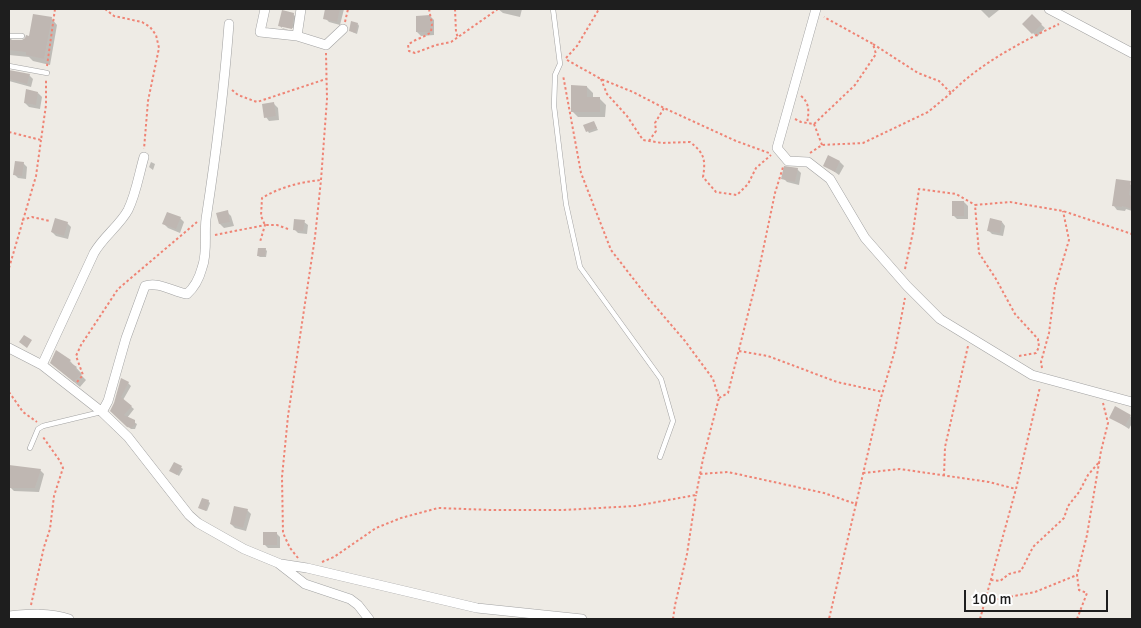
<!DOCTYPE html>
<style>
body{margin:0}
#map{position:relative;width:1141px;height:628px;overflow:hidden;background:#eeebe5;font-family:Signika,sans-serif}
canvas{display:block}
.frame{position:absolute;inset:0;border:10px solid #1e1e1e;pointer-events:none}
.scale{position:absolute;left:964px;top:590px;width:144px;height:22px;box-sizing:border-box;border:2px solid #1e1e1e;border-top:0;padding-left:6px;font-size:15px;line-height:18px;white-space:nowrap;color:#1e1e1e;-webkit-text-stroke:4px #fff;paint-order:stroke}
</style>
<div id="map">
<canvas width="1141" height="628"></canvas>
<div class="frame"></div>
<div class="scale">100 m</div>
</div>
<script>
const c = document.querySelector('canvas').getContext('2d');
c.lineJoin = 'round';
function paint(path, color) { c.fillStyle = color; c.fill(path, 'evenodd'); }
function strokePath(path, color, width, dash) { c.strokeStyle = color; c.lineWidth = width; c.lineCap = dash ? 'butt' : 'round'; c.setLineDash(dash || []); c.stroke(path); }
paint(new Path2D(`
 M327 9H344L340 25 329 22 325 18Z
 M498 9H522L520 17 503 13Z
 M980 9H998L999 10 989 18Z
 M293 14 297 18 296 29 282 25V28L295 32 283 29 279 25Z
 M430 16 434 20V35L421 36 417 32Z
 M1032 16 1045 28 1037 37 1024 24Z
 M51 18 57 25 50 65 33 61 29 57 9 55V37L12 40 23 41Z
 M358 24 359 26 357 34 352 32 350 30Z
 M9 71 29 75 33 79 31 87 9 81Z
 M587 87 593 93V98H599L606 105 605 117H578L572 111Z
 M38 93 42 97 40 109 29 107 25 103Z
 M274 104 278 108 279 120 269 121 266 117Z
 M594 123 598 130 589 133 585 126Z
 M151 162 155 164 153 170 149 167Z
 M840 162 844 166 839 175 825 165Z
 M23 163 27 167 26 179 18 178 14 174Z
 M797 169 801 173 799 185 787 182 783 178Z
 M1117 180 1132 185V211L1126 209 1125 211 1117 210 1114 206Z
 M964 202 968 206V219H957L953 215Z
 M227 212 231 216 234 226 224 228 220 224 218 214Z
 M180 218 184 222 180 233 168 228 164 224Z
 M304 222 308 225 307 234 298 233 294 229Z
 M1002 222 1005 226 1003 236 992 234 988 230Z
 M67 223 71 227 68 239 56 236 52 232Z
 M265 249 267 251 266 257H260L258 256Z
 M56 352 70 361 82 374 81 375 86 380 80 387 51 363Z
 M128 383 131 386 123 400 134 409 127 418 137 424 135 429H131L111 411Z
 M1130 416 1132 418V423L1129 429 1111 417Z
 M175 463 183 469 179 476 173 472Z
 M9 466 40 470 44 474 39 492 14 491 9 486Z
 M208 501 210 503 207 511 200 508Z
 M247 510 251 514 246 531 235 528 231 524Z
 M276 533 280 537V548H268L264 544Z`), '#0003');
paint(new Path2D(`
 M325 9H340L337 22 323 19Z
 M282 10 294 13 292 29 278 26Z
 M33 14 52 17 44 59 26 55V52L9 50V40H22L25 38 26 35 29 36Z
 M1032 14 1042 24 1032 34 1022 24Z
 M430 15 431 32H416V16Z
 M351 21 358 23 356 33 349 31Z
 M9 70 30 74 27 84 9 79Z
 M571 85 587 86V97H600V112H571Z
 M26 89 38 92 36 105 24 103Z
 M274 102 276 116 264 118 262 104Z
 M594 121 597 128 586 132 583 125Z
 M828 155 840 161 835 172 823 166Z
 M15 161 24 162 22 176 13 175Z
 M784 166 798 168 795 182 781 179Z
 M1116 179 1131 181 1129 195 1132 196V209L1122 206V207L1112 206Z
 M952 201H964V216H952Z
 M228 210 230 222 219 224 216 213Z
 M167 212 181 217 176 229 162 224Z
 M55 218 68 222 64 236 51 232Z
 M990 218 1002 221 1000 233 987 231Z
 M294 219 305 220 303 231 293 230Z
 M258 248H266L265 256H257Z
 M24 335 32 340 27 348 19 342Z
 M56 350 71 360 69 362 77 367 75 369 81 374 74 382 50 363Z
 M121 378 129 382 121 397 132 406 124 415 135 420V425L131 428 127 427 110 411 114 403Z
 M1115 406 1131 415 1125 426 1109 418Z
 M174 462 182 466 177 475 169 471Z
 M9 465 41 469 35 488H9Z
 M202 498 209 500 206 511 198 508Z
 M234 506 248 509 243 528 230 524Z
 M263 532H277V545H263Z`), '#bfb7b2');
const lane = new Path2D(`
 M553 9 560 64 555 75 554 106 566 204 580 267 661 379 673 421 660 457
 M9 36H22
 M9 66 47 73
 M30 448 38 429 43 426 101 412`);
const street = new Path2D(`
 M265 9 260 32 297 36 326 45 343 29
 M816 9 777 148 788 161 808 162 830 179 865 238 907 286 940 319 1032 375 1132 402
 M1049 9 1132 53
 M297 36 301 9
 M9 348 42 365 102 412 128 437 189 515 198 523 244 549 278 563 305 584 350 599 358 605 369 619
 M42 365 94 253C103 237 120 225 128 210 136 194 139 174 144 157
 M102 412 108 401 126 338 145 286C158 281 174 292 187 294 195 287 199 279 202 268 208 252 204 235 206 219 216 154 224 90 229 24
 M281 564 307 568 477 608 582 619
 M9 616C29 614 50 612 69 619`);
strokePath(lane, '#a2a2a2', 5.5);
strokePath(street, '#a2a2a2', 10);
strokePath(new Path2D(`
 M105 9 114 16 142 22 150 27 156 35 159 48 148 101 144 149
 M429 9 432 24 431 32C424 38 414 39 408 45L409 51 415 53 436 45 451 42 498 9
 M455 9 456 32 458 38
 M345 22 348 9
 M873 44 918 73 939 81 951 93C979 64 1023 41 1059 24
 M566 58 577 46 599 9
 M567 60 601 79 633 92 664 108 736 141 769 153
 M47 66 55 9
 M601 79 607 94 627 116 643 140 662 143 690 142C704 153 706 159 703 177L716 192 737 195 748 184 756 168 771 155
 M232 90 238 95 257 102 326 79
 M801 96C810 103 809 113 807 123
 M795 119 801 122 814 124 855 85 876 54 873 44 824 17
 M814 124 822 145
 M9 132 41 140 46 105V79
 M649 141 656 131 655 123 664 108
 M810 153 822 145 863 143 928 112 951 93
 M22 220 32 217 50 221
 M288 229 277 225H265L261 216 262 198C280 187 301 182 321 180
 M215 235 265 225 260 242
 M9 268 36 176 41 140
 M905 269 913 232 919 189 956 194 975 205
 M739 351 768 356 837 382 883 392
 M1019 356 1036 353 1039 347 1038 339 1015 314 996 279 979 253 975 205 1010 202 1063 211 1132 234
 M1042 368 1041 362 1049 333 1055 287 1069 240 1063 211
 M77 382 83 375 76 356 81 345 118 289 197 222
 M9 392 23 412 37 422
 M719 398 728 393 758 274 775 193 783 167
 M863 473 900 469 989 482 1016 489
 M700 474 728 472 824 493 856 504 829 619
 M944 476 945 447 968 346
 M856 504 880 401 895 350 905 298
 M298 558 290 548 283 533 282 477 288 416 315 237 321 180 327 99 326 53
 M322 562 334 557 376 528 401 518 438 508 492 510H563L635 506 696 495 703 459 719 398 713 379 685 341 649 299 611 250 581 173 563 75
 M991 580 1000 581 1009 574 1021 571 1033 547 1064 518 1068 506 1079 492 1088 475 1100 461
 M987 596 993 600 1035 592 1077 575
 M31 605 44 547 50 529 54 496 63 468 60 461 43 437
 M673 619 675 605 687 554 696 495
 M980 619 1016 489 1040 387
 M1077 619 1087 593 1079 590 1077 575 1087 535 1101 451 1108 423 1103 403`), '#ef8475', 2, [2.5, 2.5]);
strokePath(lane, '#fff', 4.5);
strokePath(street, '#fff', 9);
</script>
